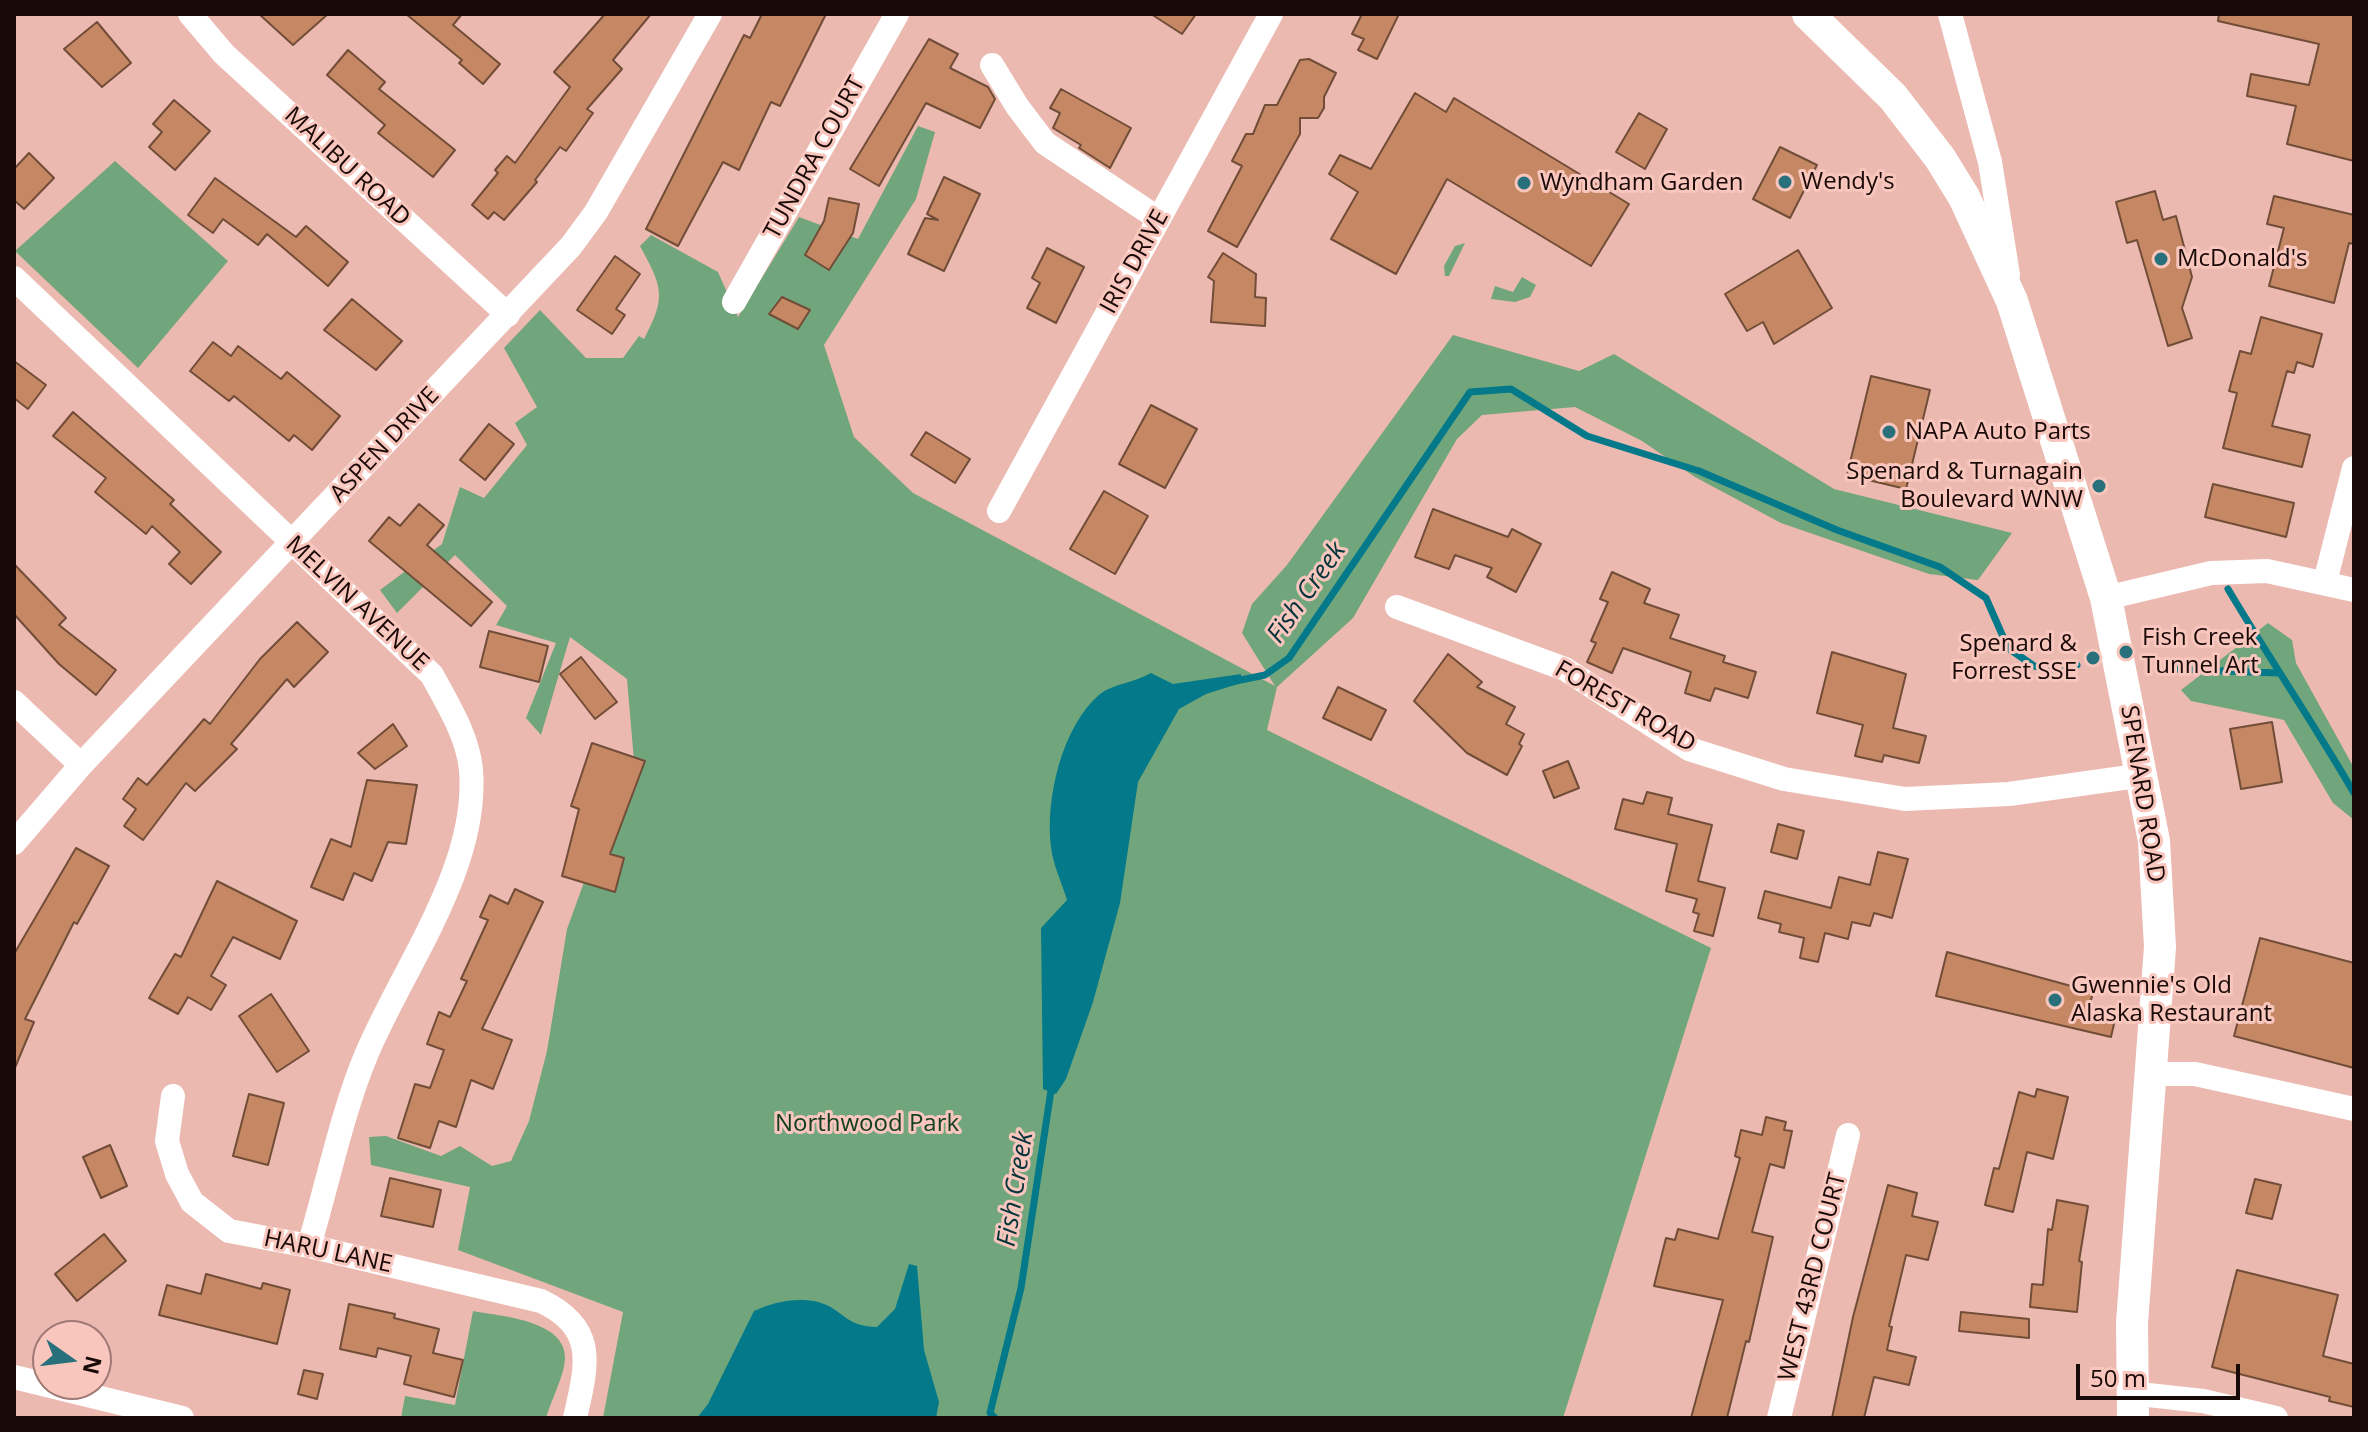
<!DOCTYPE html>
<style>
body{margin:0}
#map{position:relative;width:2368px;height:1432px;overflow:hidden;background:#ebb9b0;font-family:"Open Sans",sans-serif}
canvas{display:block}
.frame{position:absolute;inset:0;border:16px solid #190907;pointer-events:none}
.north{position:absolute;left:32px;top:1320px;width:80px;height:80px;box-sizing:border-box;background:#f8c6bd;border:2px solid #9f7a74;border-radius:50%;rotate:104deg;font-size:22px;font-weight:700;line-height:32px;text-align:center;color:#190907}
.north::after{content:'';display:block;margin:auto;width:28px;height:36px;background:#28707c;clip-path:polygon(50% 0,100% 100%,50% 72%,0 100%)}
.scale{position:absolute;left:2076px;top:1364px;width:164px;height:36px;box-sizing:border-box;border:4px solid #190907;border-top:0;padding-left:10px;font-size:24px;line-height:28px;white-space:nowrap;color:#190907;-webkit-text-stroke:6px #f8c6bd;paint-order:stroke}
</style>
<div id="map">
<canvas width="2368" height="1432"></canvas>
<div class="frame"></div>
<div class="north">N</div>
<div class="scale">50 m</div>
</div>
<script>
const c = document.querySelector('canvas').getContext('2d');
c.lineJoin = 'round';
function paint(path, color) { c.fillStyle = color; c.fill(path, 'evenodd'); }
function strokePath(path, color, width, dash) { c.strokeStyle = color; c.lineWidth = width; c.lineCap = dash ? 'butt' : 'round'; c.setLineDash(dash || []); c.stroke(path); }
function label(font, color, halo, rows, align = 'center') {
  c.font = font + ' "Open Sans",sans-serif'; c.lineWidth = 6; c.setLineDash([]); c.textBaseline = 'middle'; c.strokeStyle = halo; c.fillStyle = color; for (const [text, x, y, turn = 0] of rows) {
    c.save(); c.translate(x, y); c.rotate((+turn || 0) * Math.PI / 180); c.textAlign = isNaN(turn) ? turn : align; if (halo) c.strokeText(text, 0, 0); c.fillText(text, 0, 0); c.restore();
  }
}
paint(new Path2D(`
 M918 126 935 132 916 199 824 345 854 437 913 493 1275 686 1242 633 1252 604 1287 565 1453 335 1579 371 1614 354 1834 489 2012 533 1978 580 1929 574 1781 523 1695 477 1642 441 1575 407 1482 415 1457 439 1353 618 1277 687 1267 730 1711 948 1563 1418H603L623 1312 458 1250 470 1187 371 1165 369 1137 386 1136 441 1156 460 1146 492 1166 511 1161 529 1121 547 1051 567 929 599 841 636 784 627 679 570 637 541 735 526 718 556 643 496 625 507 606 455 555 397 613 380 590 442 544 460 487 484 498 527 445 515 423 537 407 504 348 540 310 586 358H623L639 336 644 339C667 296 662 287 640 246L651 235 718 272 738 317 799 217 858 239Z
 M115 161 228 261 138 368 15 251Z
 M1465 243 1449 276H1445L1444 266 1455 246Z
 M1522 277 1536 285 1530 297 1515 302 1491 299 1495 286 1513 292Z
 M2268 623 2292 640 2296 663 2354 768V820L2333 803 2284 720 2191 701 2181 690Z
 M473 1311C499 1316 567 1320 565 1359 564 1377 551 1400 546 1418H401L405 1396 455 1405Z`), '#71a67c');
paint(new Path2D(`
 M1151 673 1173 684 1241 674V683L1206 694 1179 709 1138 782 1120 903 1093 1002 1066 1079 1056 1094 1043 1089 1041 928 1067 900C1062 883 1053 865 1051 847 1045 799 1062 726 1100 694 1113 684 1136 682 1151 673Z
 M909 1264 917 1266 924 1350 939 1402 936 1418H697L708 1404 754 1311C773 1302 797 1297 818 1302 844 1309 843 1326 877 1327L895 1309Z`), '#037989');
strokePath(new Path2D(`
 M2228 589C2269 658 2314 724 2354 793
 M2172 669 2278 673
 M1231 682 1265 675 1289 658 1470 392 1511 389 1587 436 1699 471 1837 530 1940 567 1986 598 2008 648 2034 666 2062 671 2077 665
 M995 1418 990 1413 1021 1288 1052 1084`), '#037989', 7);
const building = new Path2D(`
 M259 14H328L293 45Z
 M406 14H462L453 25 500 64 483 84 459 63 462 60Z
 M605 14H651L613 60 622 69 587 109 593 113 566 151 560 147 535 180 537 182 504 220 494 212 488 219 472 205 498 173 495 170 507 156 515 163 570 87 554 72Z
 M762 14H826L780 106 771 102 739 170 723 162 678 246 646 229 744 35 750 38Z
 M1151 14H1196L1182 34Z
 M1362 14H1399L1377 59 1358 50 1364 39 1352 34Z
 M2219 14H2354V161L2287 144 2296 106 2247 96 2251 74 2309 85 2319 44 2218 21Z
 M97 22 131 63 102 87 64 49Z
 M929 39 958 54 950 68 988 87 995 99 980 128 926 103 879 186 850 169Z
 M348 50 385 82 379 89 455 150 433 177 378 133 385 125 327 75Z
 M1309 59 1336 73 1324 97V108L1318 118H1300V134L1237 247 1208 231 1242 166 1232 161 1246 134H1253L1265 105H1277L1300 60Z
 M1061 89 1131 128 1110 168 1079 148 1081 145 1053 128 1060 113 1050 108Z
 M1415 93 1446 112 1454 98 1629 204 1591 266 1447 179 1396 274 1331 239 1358 192 1329 174 1340 155 1371 169Z
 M174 100 210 131 175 170 149 147 162 132 153 124Z
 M1639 113 1667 129 1645 169 1616 152Z
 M1780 147 1817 165 1790 218 1753 199Z
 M29 153 54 178 24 209 14 200V169Z
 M944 177 980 194 944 271 908 254 925 218 938 220 927 214Z
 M215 178 296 237 306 226 348 262 328 286 267 234 258 245 223 219 213 233 188 215Z
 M2155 191 2163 220 2176 216 2192 277 2182 308 2192 338 2168 346 2137 240 2127 243 2116 202Z
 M2274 196 2354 215V244L2349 243 2334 303 2269 286 2284 228 2267 224Z
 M829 198 859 204 853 233 829 270 805 255 824 221Z
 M1047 248 1084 267 1056 323 1027 308 1040 283 1032 278Z
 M1798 250 1832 308 1774 344 1763 322 1747 331 1725 294Z
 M1223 253 1256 274 1255 297 1266 298 1265 326 1211 322 1214 281 1208 277Z
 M615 256 640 274 616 309 625 315 612 334 577 310Z
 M782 297 810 310 798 329 769 314Z
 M352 299 402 341 376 370 324 330Z
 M2261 317 2322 334 2313 367 2297 362 2294 373 2287 371 2272 426 2310 435 2302 467 2223 448 2237 393 2229 391 2240 351 2251 354Z
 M213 342 231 356 238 346 281 379 287 372 340 416 312 450 294 435 289 441 234 396 229 401 190 371Z
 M14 361 46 385 28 409 14 398Z
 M1871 376 1930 390 1906 489 1847 475Z
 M1151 405 1197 429 1165 488 1119 464Z
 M73 412 174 500 170 504 221 552 191 584 169 564 180 552 152 526 146 534 95 492 106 478 53 436Z
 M489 424 514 444 485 480 460 460Z
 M926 432 970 459 955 483 911 455Z
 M2213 484 2294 503 2286 537 2205 517Z
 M1104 491 1148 516 1115 574 1070 549Z
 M419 504 444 525 427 545 492 602 471 626 369 541 389 517 400 526Z
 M1433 509 1508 537 1512 529 1541 544 1516 592 1487 577 1492 568 1455 555 1449 569 1415 557Z
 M14 564 66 618 59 625 116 670 96 695 59 664 14 614Z
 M1612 572 1650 589 1644 603 1679 615 1670 638 1725 656 1723 662 1756 672 1748 698 1715 688 1710 701 1685 693 1691 672 1623 648 1612 673 1587 662 1596 643 1591 641 1608 602 1600 599Z
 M297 622 328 652 294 687 287 679 231 744 237 749 195 791 186 783 143 840 124 826 136 809 123 799 138 778 147 785 204 719 210 724 260 659Z
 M489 631 548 646 539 682 480 667Z
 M1832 652 1906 674 1893 728 1926 736 1919 763 1884 755 1882 762 1855 756 1863 725 1817 713Z
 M1448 654 1482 682 1477 687 1515 707 1506 724 1524 734 1519 744 1522 746 1507 775 1467 753 1414 701Z
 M581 657 617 702 595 719 560 674Z
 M1338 687 1386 710 1371 740 1323 718Z
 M2272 722 2282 782 2241 789 2230 729Z
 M393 724 407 746 375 769 358 753Z
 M592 743 645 761 610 854 624 858 615 892 562 876 579 809 571 806Z
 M1568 761 1579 788 1554 798 1543 771Z
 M367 780 417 785 406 844 388 842 372 881 354 873 343 900 311 887 331 839 351 847Z
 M1647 792 1672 798 1668 814 1712 825 1698 881 1725 888 1713 936 1694 931 1699 914 1693 912 1697 899 1666 891 1677 844 1615 829 1623 799 1643 804Z
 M1778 824 1804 831 1797 859 1771 852Z
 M76 848 109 866 77 924 74 922 25 1019 34 1022 14 1070V954Z
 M1878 852 1908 859 1892 918 1874 913 1870 926 1852 922 1848 939 1825 933 1818 962 1800 958 1804 938 1779 932 1781 924 1758 918 1765 891 1831 908 1839 877 1870 885Z
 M217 881 297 921 280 959 233 937 211 976 226 985 211 1010 188 997 178 1014 149 998 175 954 181 957Z
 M515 889 543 902 482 1029 512 1040 493 1089 471 1080 456 1127 439 1121 430 1148 398 1138 415 1084 430 1088 444 1050 427 1044 439 1012 450 1017 467 981 461 979 488 920 480 917 490 895 508 904Z
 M2260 938 2354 963V1068L2234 1036Z
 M1947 952 2093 992 2089 1008 2116 1015 2111 1037 1936 996Z
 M271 994 309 1051 277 1072 239 1016Z
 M2037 1089 2068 1097 2053 1159 2027 1152 2013 1212 1985 1205 1994 1168 1999 1169 2019 1092 2035 1097Z
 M249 1094 284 1103 268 1165 233 1156Z
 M1766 1117 1786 1122 1784 1130 1792 1131 1784 1168 1770 1164 1752 1232 1773 1237 1749 1342 1746 1341 1727 1418H1691L1723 1300 1654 1286 1666 1238 1675 1240 1678 1229 1718 1239 1740 1158 1735 1156 1741 1130 1762 1135Z
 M110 1145 127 1186 101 1198 83 1157Z
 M390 1178 441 1190 433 1227 381 1216Z
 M2255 1179 2281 1185 2272 1219 2246 1213Z
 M1888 1185 1917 1193 1912 1216 1938 1222 1928 1260 1906 1255 1889 1326 1892 1327 1887 1350 1916 1357 1909 1385 1874 1377 1864 1418H1832L1853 1317Z
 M2057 1200 2088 1206 2079 1261 2082 1262 2077 1312 2030 1307 2032 1284 2043 1285 2048 1229 2052 1230Z
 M104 1234 126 1261 77 1301 55 1274Z
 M2237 1270 2338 1295 2323 1356 2354 1364V1407L2329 1401 2330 1397 2212 1367Z
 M206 1274 261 1289 263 1283 290 1290 277 1344 159 1315 167 1285 201 1294Z
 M349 1304 395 1314 394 1318 439 1329 433 1353 463 1360 454 1397 404 1384 411 1356 378 1348 376 1357 340 1349Z
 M1961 1312 2029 1319V1338L1959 1331Z
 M304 1370 323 1374 317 1399 298 1394Z`);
paint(building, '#c68864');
strokePath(building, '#714d38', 2);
strokePath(new Path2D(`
 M190 14 224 54 508 315
 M1950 14 1990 162 2008 275
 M992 65 1017 106 1045 143 1159 219
 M14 278 432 675C448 705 468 736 471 770 479 867 404 966 367 1053 343 1109 327 1186 309 1246
 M734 302 897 14
 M999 511 1271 14
 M2325 582 2354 468
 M2106 598 2211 573 2267 571 2354 590
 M1397 607 1565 669 1689 749 1784 779 1905 799 2009 794 2144 775
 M14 702 81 765
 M14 843 81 765 571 246 596 212 710 14
 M2153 1074H2195L2354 1109
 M173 1096 167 1141 177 1174 192 1202 229 1231 309 1246 541 1301C598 1328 587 1365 575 1418
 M14 1377 182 1418
 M2130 1393 2203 1401 2276 1418
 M1779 1418 1848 1135`), '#fff', 24);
strokePath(new Path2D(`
 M1808 14 1893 97 1940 158 1964 197 2012 301 2106 598 2154 841 2160 947 2132 1323 2133 1418`), '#fff', 32);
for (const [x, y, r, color] of [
 [1785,182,8,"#28707c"],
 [1524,183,8,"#28707c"],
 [2161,259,8,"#28707c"],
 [1889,432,8,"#28707c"],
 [2099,486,8,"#28707c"],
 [2126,652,8,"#28707c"],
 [2093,658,8,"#28707c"],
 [2055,1000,8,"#28707c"]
]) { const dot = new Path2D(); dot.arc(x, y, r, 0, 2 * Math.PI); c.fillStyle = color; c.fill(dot); strokePath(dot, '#f8c6bd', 3); }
label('24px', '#190907', '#f8c6bd', [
 ["TUNDRA COURT",815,158,-61],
 ["MALIBU ROAD",347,167,43],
 ["IRIS DRIVE",1135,262,-61],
 ["ASPEN DRIVE",385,445,-47],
 ["MELVIN AVENUE",357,604,43],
 ["FOREST ROAD",1625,707,30],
 ["SPENARD ROAD",2142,794,81],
 ["HARU LANE",328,1252,12],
 ["WEST 43RD COURT",1813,1277,-76]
]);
label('24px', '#190907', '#f8c6bd', [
 ["Wendy's",1801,182],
 ["Wyndham Garden",1540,183],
 ["McDonald's",2177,259],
 ["NAPA Auto Parts",1905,432],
 ["Spenard & Turnagain",2083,472,"right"],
 ["Boulevard WNW",2083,500,"right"],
 ["Fish Creek",2142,638],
 ["Tunnel Art",2142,666],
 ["Spenard &",2077,644,"right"],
 ["Forrest SSE",2077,672,"right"],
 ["Gwennie's Old",2071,986],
 ["Alaska Restaurant",2071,1014]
], 'left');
label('24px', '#113e1f', '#f8c6bd', [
 ["Northwood Park",867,1124]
]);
label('italic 26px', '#06343b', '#f8c6bd', [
 ["Fish Creek",1307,593,-55],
 ["Fish Creek",1016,1189,-81]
]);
</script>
